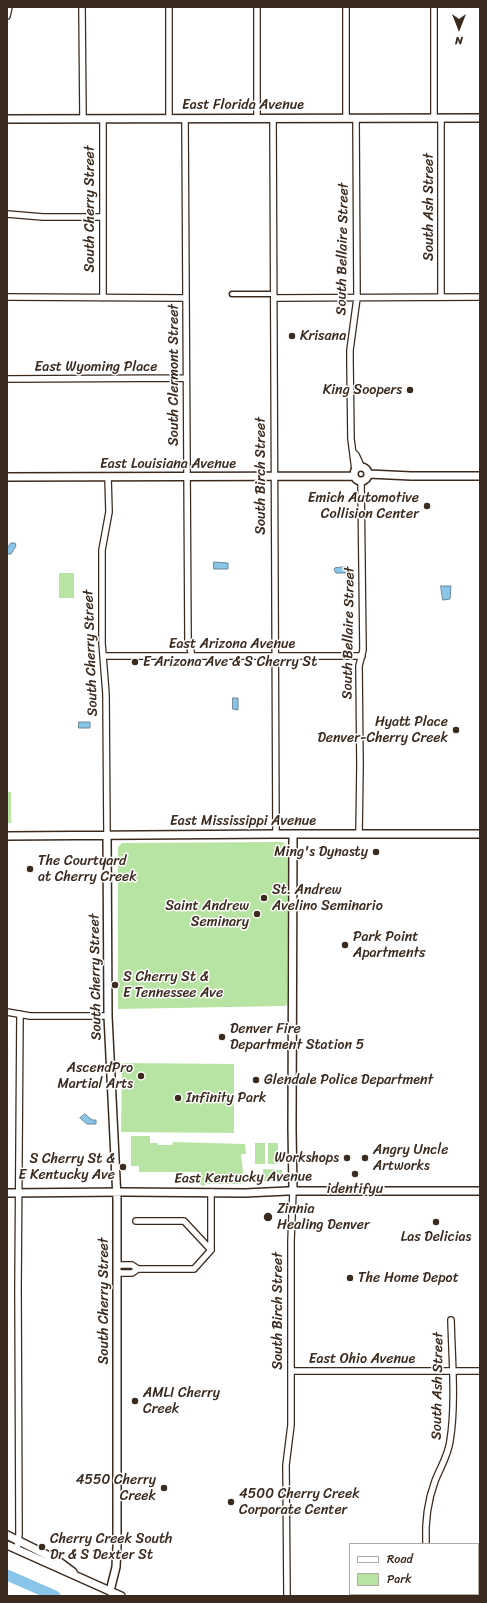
<!DOCTYPE html>
<style>
body{margin:0}
#map{position:relative;width:487px;height:1603px;overflow:hidden;background:#fff;font-family:Sriracha,sans-serif}
canvas{display:block}
.frame{position:absolute;inset:0;border:8px solid #3b2a1e;pointer-events:none}
.legend{position:absolute;left:349px;top:1543px;width:130px;height:52px;box-sizing:border-box;background:#fff;border:1px solid #b1aaa5;margin:0;padding:5px 7px;list-style:none;font-size:12px;color:#3b2a1e}
.legend li{display:flex;align-items:center;gap:8px;height:20px}
.legend b{width:20px;border:1px solid #b1aaa5}
.north{position:absolute;left:439px;top:8px;width:40px;height:40px;-webkit-text-stroke:3px #fff;paint-order:stroke;rotate:180deg;font-size:11px;font-weight:700;line-height:16px;text-align:center;color:#3b2a1e}
.north::after{content:'';display:block;margin:auto;width:14px;height:18px;background:#3b2a1e;clip-path:polygon(50% 0,100% 100%,50% 72%,0 100%)}
</style>
<div id="map">
<canvas width="487" height="1603"></canvas>
<div class="frame"></div>
<ul class="legend">
<li><b style="height:5px;background:#fff"></b>Road</li>
<li><b style="height:11px;background:#b7e4a2"></b>Park</li>
</ul>
<div class="north">N</div>
</div>
<script>
const c = document.querySelector('canvas').getContext('2d');
c.lineJoin = 'round';
function paint(path, color) { c.fillStyle = color; c.fill(path, 'evenodd'); }
function strokePath(path, color, width, dash) { c.strokeStyle = color; c.lineWidth = width; c.lineCap = dash ? 'butt' : 'round'; c.setLineDash(dash || []); c.stroke(path); }
function label(font, color, halo, rows, align = 'center') {
  c.font = font + ' Sriracha,sans-serif'; c.lineWidth = 3; c.setLineDash([]); c.textBaseline = 'middle'; c.strokeStyle = halo; c.fillStyle = color; for (const [text, x, y, turn = 0] of rows) {
    c.save(); c.translate(x, y); c.rotate((+turn || 0) * Math.PI / 180); c.textAlign = isNaN(turn) ? turn : align; if (halo) c.strokeText(text, 0, 0); c.fillText(text, 0, 0); c.restore();
  }
}
paint(new Path2D(`
 M59 573H74V598H59Z
 M7 792H11V823H7Z
 M282 842 286 844 288 848 287 1004 285 1006 118 1009V847L122 843Z
 M122 1063 234 1064V1133L121 1132Z
 M131 1136H150V1143H157L158 1145H172L173 1142 245 1144 246 1154H241L244 1181H241V1184H207L202 1186 198 1182 201 1177V1172H139V1166H131Z
 M255 1143H265V1164H255Z
 M268 1143H278V1164H268Z
 M263 1169 282 1170V1181H263Z`), '#b7e4a2');
const water = new Path2D(`
 M11 543H15L16 546 11 554H8L7 549Z
 M214 562 228 563V569H214Z
 M346 567 348 570 346 573H336L334 570 335 568Z
 M441 586H451L450 599 443 600Z
 M233 698H238V710L233 709Z
 M79 722H90V728H79Z
 M85 1114 92 1120H96V1124H87L80 1118Z`);
paint(water, '#89c5e9');
strokePath(water, '#6a8798', 1);
strokePath(new Path2D(`
 M7 1575 55 1596`), '#89c5e9', 11);
const pedestrian = new Path2D(`
 M232 294H274`);
const minor = new Path2D(`
 M82 7 83 119
 M169 7V119
 M257 7V118
 M346 7V118
 M434 7V118
 M7 16 9 7
 M273 118 276 834
 M441 118V297
 M103 119V298
 M185 119 188 640 192 656
 M7 214 43 217H102
 M7 297 186 298
 M274 298 480 297
 M7 379 186 378
 M353 452 356 455 361 466
 M355 470 351 439 350 363V350L357 298 356 118
 M103 656H362
 M359 834 360 766 359 666 363 650 361 481
 M107 835 106 694 102 643V550L109 512 108 477
 M7 1012 30 1016H108
 M136 1221H184L211 1250
 M117 1265H132L138 1269
 M117 1273H132L138 1269H194L211 1250V1192
 M291 1371H480
 M426 1544C425 1524 428 1500 435 1481 440 1468 448 1456 450 1441 456 1404 452 1359 451 1320
 M17 1550 19 1534 18 1287 20 1014
 M478 1585 480 1586
 M287 1596 286 1465 291 1425V1241L293 1191
 M433 1596V1594`);
const tertiary = new Path2D(`
 M7 119 480 118
 M354 474a7 7 0 1 1 14 0a7 7 0 1 1-14 0Z
 M369 474 411 476H480
 M7 477 354 476
 M293 834 292 1128 293 1191
 M107 835 108 1016 117 1199V1546L116 1567 110 1591
 M7 836 276 834H480
 M7 1193 124 1192 245 1193 288 1191H480`);
const secondary = new Path2D(`
 M7 1535 57 1560 73 1572
 M7 1545 121 1596`);
strokePath(pedestrian, '#3b2a1e', 7);
strokePath(minor, '#3b2a1e', 8);
strokePath(tertiary, '#3b2a1e', 10);
strokePath(secondary, '#3b2a1e', 10);
strokePath(pedestrian, '#fff', 4);
strokePath(minor, '#fff', 5.5);
strokePath(tertiary, '#fff', 7);
strokePath(secondary, '#fff', 7);
for (const [x, y, r, color] of [
 [292,336,4,"#3b2a1e"],
 [410,390,4,"#3b2a1e"],
 [427,506,4,"#3b2a1e"],
 [135,662,4,"#3b2a1e"],
 [456,730,4,"#3b2a1e"],
 [376,852,4,"#3b2a1e"],
 [30,869,4,"#3b2a1e"],
 [264,898,4,"#3b2a1e"],
 [257,914,4,"#3b2a1e"],
 [345,945,4,"#3b2a1e"],
 [115,985,4,"#3b2a1e"],
 [222,1037,4,"#3b2a1e"],
 [141,1076,4,"#3b2a1e"],
 [256,1080,4,"#3b2a1e"],
 [178,1098,4,"#3b2a1e"],
 [347,1158,4,"#3b2a1e"],
 [365,1158,4,"#3b2a1e"],
 [123,1167,4,"#3b2a1e"],
 [355,1174,4,"#3b2a1e"],
 [268,1217,5,"#3b2a1e"],
 [436,1222,4,"#3b2a1e"],
 [350,1278,4,"#3b2a1e"],
 [135,1401,4,"#3b2a1e"],
 [164,1488,4,"#3b2a1e"],
 [231,1502,4,"#3b2a1e"],
 [42,1547,4,"#3b2a1e"]
]) { const dot = new Path2D(); dot.arc(x, y, r, 0, 2 * Math.PI); c.fillStyle = color; c.fill(dot); strokePath(dot, '#fff', 1.5); }
label('14px', '#3b2a1e', '#fff', [
 ["East Florida Avenue",243,105],
 ["South Ash Street",429,207,-90],
 ["South Cherry Street",90,209,-90],
 ["South Bellaire Street",343,249,-89],
 ["East Wyoming Place",96,367],
 ["South Clermont Street",174,375,-90],
 ["East Louisiana Avenue",168,464],
 ["South Birch Street",261,476,-90],
 ["South Bellaire Street",349,633,-89],
 ["East Arizona Avenue",232,644],
 ["South Cherry Street",91,653,-92],
 ["East Mississippi Avenue",243,821],
 ["South Cherry Street",96,977,-91],
 ["East Kentucky Avenue",243,1178,-1],
 ["South Cherry Street",104,1301,-90],
 ["South Birch Street",278,1311,-90],
 ["East Ohio Avenue",362,1359],
 ["South Ash Street",438,1386,-89]
]);
label('14px', '#3b2a1e', '#fff', [
 ["Krisana",300,336],
 ["King Soopers",402,390,"right"],
 ["Emich Automotive",419,498,"right"],
 ["Collision Center",419,514,"right"],
 ["E Arizona Ave & S Cherry St",143,662],
 ["Hyatt Place",448,722,"right"],
 ["Denver-Cherry Creek",448,738,"right"],
 ["Ming's Dynasty",368,852,"right"],
 ["The Courtyard",38,861],
 ["at Cherry Creek",38,877],
 ["St. Andrew",272,890],
 ["Avelino Seminario",272,906],
 ["Saint Andrew",249,906,"right"],
 ["Seminary",249,922,"right"],
 ["Park Point",353,937],
 ["Apartments",353,953],
 ["S Cherry St &",123,977],
 ["E Tennessee Ave",123,993],
 ["Denver Fire",230,1029],
 ["Department Station 5",230,1045],
 ["AscendPro",133,1068,"right"],
 ["Martial Arts",133,1084,"right"],
 ["Glendale Police Department",264,1080],
 ["Infinity Park",186,1098],
 ["Angry Uncle",373,1150],
 ["Artworks",373,1166],
 ["Workshops",339,1158,"right"],
 ["S Cherry St &",115,1159,"right"],
 ["E Kentucky Ave",115,1175,"right"],
 ["identifyu",355,1189,"center"],
 ["Zinnia",277,1209],
 ["Healing Denver",277,1225],
 ["Las Delicias",436,1237,"center"],
 ["The Home Depot",358,1278],
 ["AMLI Cherry",143,1393],
 ["Creek",143,1409],
 ["4550 Cherry",156,1480,"right"],
 ["Creek",156,1496,"right"],
 ["4500 Cherry Creek",239,1494],
 ["Corporate Center",239,1510],
 ["Cherry Creek South",50,1539],
 ["Dr & S Dexter St",50,1555]
], 'left');
</script>
